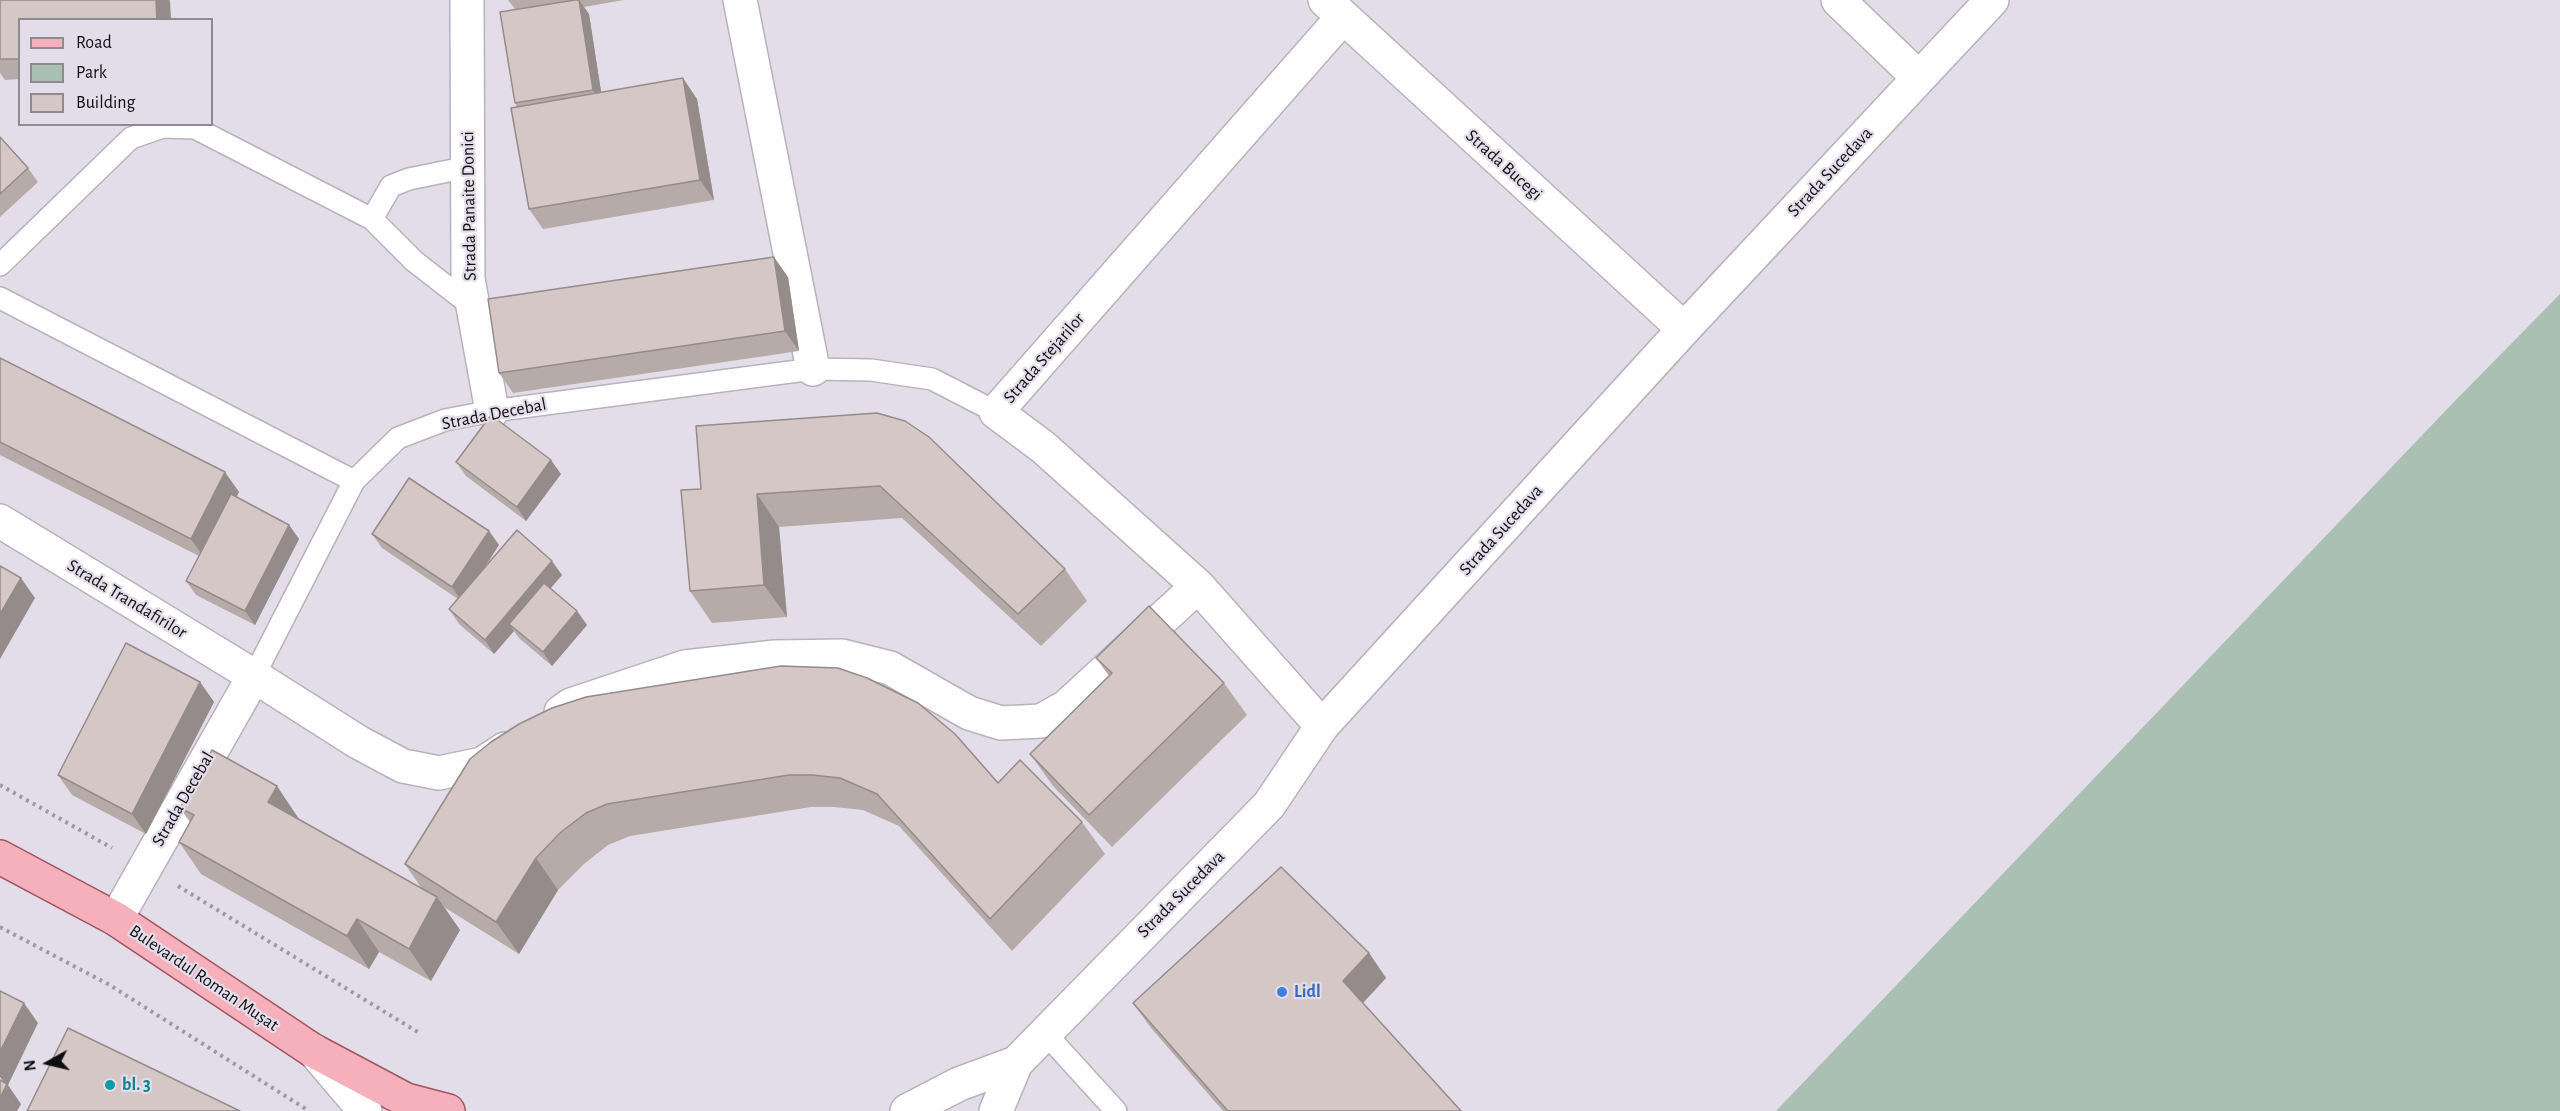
<!DOCTYPE html>
<meta charset="utf-8">
<style>
body{margin:0}
#map{position:relative;width:2560px;height:1111px;overflow:hidden;background:#e3dde9;font-family:"Alegreya Sans",sans-serif}
canvas{display:block}
.legend{position:absolute;left:18px;top:18px;width:195px;height:108px;box-sizing:border-box;background:#e3dde9;border:2px solid #8e8a93;margin:0;padding:8px 10px;list-style:none;font-size:18px;color:#0f0e11}
.legend li{display:flex;align-items:center;gap:12px;height:30px}
.legend b{width:30px;border:2px solid #8e8a93}
.north{position:absolute;left:18px;top:1033px;width:60px;height:60px;-webkit-text-stroke:4px #e3dde9;paint-order:stroke;rotate:262deg;font-size:16px;font-weight:700;line-height:24px;text-align:center;color:#0f0e11}
.north::after{content:'';display:block;margin:auto;width:21px;height:27px;background:#0f0e11;clip-path:polygon(50% 0,100% 100%,50% 72%,0 100%)}
</style>
<div id="map">
<canvas width="2560" height="1111"></canvas>
<ul class="legend">
<li><b style="height:8px;background:#f6b0bb"></b>Road</li>
<li><b style="height:16px;background:#aac0b2"></b>Park</li>
<li><b style="height:16px;background:#d5c7c5"></b>Building</li>
</ul>
<div class="north">N</div>
</div>
<script>
const c = document.querySelector('canvas').getContext('2d');
c.lineJoin = 'round';
function paint(path, color) { c.fillStyle = color; c.fill(path, 'evenodd'); }
function strokePath(path, color, width, dash) { c.strokeStyle = color; c.lineWidth = width; c.lineCap = dash ? 'butt' : 'round'; c.setLineDash(dash || []); c.stroke(path); }
function label(font, color, halo, rows, align = 'center') {
  c.font = font + ' "Alegreya Sans",sans-serif'; c.lineWidth = 4.5; c.setLineDash([]); c.textBaseline = 'middle'; c.strokeStyle = halo; c.fillStyle = color; for (const [text, x, y, turn = 0] of rows) {
    c.save(); c.translate(x, y); c.rotate((+turn || 0) * Math.PI / 180); c.textAlign = isNaN(turn) ? turn : align; if (halo) c.strokeText(text, 0, 0); c.fillText(text, 0, 0); c.restore();
  }
}
paint(new Path2D(`
 M2560 294V1111H1776L2451 405Z`), '#aac0b2');
const service = new Path2D(`
 M372 219 391 186 409 179 468 167
 M0 265 131 138 163 127 195 128 372 219 414 261 473 307
 M0 298 354 481
 M254 676 354 481 398 438 445 420 492 411 813 369 871 370 932 379 996 412
 M1045 1033 1116 1111`);
const minor = new Path2D(`
 M467 0 468 279 492 411
 M740 0 813 369
 M1325 0 1684 329
 M1838 0 1919 78
 M0 521 254 676 358 742 403 766 439 773 482 764 505 749
 M561 712 571 705 685 667 775 657 842 656 890 668 969 713 1001 723 1041 721 1066 707 1198 586
 M1322 726 1198 586 1043 447 996 412 1343 17
 M116 919 254 676
 M907 1111 959 1084 1016 1063
 M996 1111 1016 1063 1269 805 1322 726 1684 329 1992 0`);
const tertiary = new Path2D(`
 M314 1051 365 1111`);
const primary = new Path2D(`
 M0 857 116 919 312 1050 406 1100 448 1111`);
strokePath(service, '#b7b2bc', 24);
strokePath(minor, '#b7b2bc', 36);
strokePath(tertiary, '#b7b2bc', 36);
strokePath(primary, '#a15562', 36);
strokePath(new Path2D(`
 M0 785 112 848
 M178 886 421 1034
 M0 927 108 984 309 1111`), '#9e9aa3', 4, [3, 4.5]);
strokePath(service, '#fff', 21);
strokePath(minor, '#fff', 33);
strokePath(tertiary, '#fff', 33);
strokePath(primary, '#f6b0bb', 33);
paint(new Path2D(`
 M0 0H169L170 1 20 20V79L5 80 0 73Z
 M508 0H624L584 7 589 14 601 92 697 99 714 200 543 229 529 209 517 107 515 103V9Z
 M0 137 28 168 38 182 0 217Z
 M788 277 799 351 513 393 499 373Z
 M0 358 239 492 236 497 289 525 299 539 255 625 196 595 186 581 199 556 0 455Z
 M905 421 1065 569 1087 601 1041 646 902 518 779 527 787 617 712 623 690 591 701 489Z
 M456 462 561 474 526 521 466 476Z
 M489 531 499 545 483 570 562 575 550 589 577 611 587 625 552 666 519 638 514 631 494 654 459 624 449 609 458 599 382 548 372 534Z
 M1096 658 1224 683 1247 715 1112 847 1053 786 1030 754 1109 676Z
 M200 682 214 702 146 834 72 795 58 775Z
 M470 759 998 783 1082 822 1105 854 1012 951 899 826 863 810 834 807H811L630 836 608 845 584 864 558 890 519 954 444 907 460 930 431 981 379 952 369 969 201 874 179 842 190 822 180 808 299 819 422 889 405 864Z
 M1369 953 1386 978 1363 1003 1461 1111H1223L1151 1028 1133 1003Z`), '#b7aba9');
paint(new Path2D(`
 M156 0H169L170 1 171 20H157Z
 M579 0 589 14 603 104 593 90Z
 M683 78 697 99 714 200 700 180Z
 M774 257 788 277 799 351 785 331Z
 M551 460 561 474 526 521 517 507Z
 M225 472 239 492 205 559 191 539Z
 M757 494 779 527 787 617 764 585Z
 M289 525 299 539 255 625 245 611Z
 M489 531 499 545 462 602 452 587Z
 M552 561 562 575 516 629 509 624 514 631 494 654 485 640Z
 M21 578 35 598 0 659V614Z
 M577 611 587 625 552 666 543 652Z
 M200 682 214 702 146 834 132 814Z
 M277 786 299 819 291 834 268 802Z
 M536 858 558 890 519 954 496 922Z
 M437 897 460 930 431 981 409 949Z
 M357 919 379 952 369 969 347 936Z
 M1369 953 1386 978 1360 1006 1343 981Z
 M24 1003 38 1023 8 1085 21 1104 17 1111H0V1098L6 1085 0 1077V1052Z`), '#958b8a');
const building = new Path2D(`
 M0 0H156L157 20H20V59H0Z
 M575 0H579L593 90 515 103 500 12Z
 M683 78 700 180 529 209 511 108Z
 M0 137 28 168 0 194Z
 M774 257 785 331 499 373 488 299Z
 M0 358 225 472 191 539 0 442Z
 M877 413 905 421 929 437 1065 569 1018 614 880 486 757 494 764 585 690 591 681 490 701 489 696 426Z
 M491 415 551 460 517 507 456 462Z
 M409 478 489 531 452 587 372 534Z
 M231 494 289 525 245 611 186 581Z
 M517 530 552 561 485 640 449 609Z
 M0 566 21 578 0 614Z
 M544 583 577 611 543 652 509 624Z
 M1149 606 1224 683 1089 815 1030 754 1112 673 1096 658Z
 M126 643 200 682 132 814 58 775Z
 M781 666 838 668 867 678 918 703 955 734 998 783 1020 760 1082 822 990 919 877 794 840 778 812 775H789L607 804 586 813 561 832 536 858 496 922 405 864 470 759 491 742 519 724 552 708 586 697Z
 M212 750 277 786 268 802 437 897 409 949 357 919 347 936 179 842 194 815 180 808Z
 M1281 867 1369 953 1343 981 1461 1111H1228L1133 1003Z
 M0 991 24 1003 0 1052Z
 M68 1028 240 1111H27Z
 M0 1080 7 1084 0 1098Z`);
paint(building, '#d5c7c5');
strokePath(building, '#958b8a', 1.5);
for (const [x, y, r, color] of [
 [1282,992,6,"#3f7fe0"],
 [110,1085,6,"#0f9aa8"]
]) { const dot = new Path2D(); dot.arc(x, y, r, 0, 2 * Math.PI); c.fillStyle = color; c.fill(dot); strokePath(dot, '#e3dde9', 2); }
label('18px', '#0f0e11', '#e3dde9', [
 ["Strada Bucegi",1504,165,42],
 ["Strada Sucedava",1830,172,-47],
 ["Strada Panaite Donici",469,206,-91],
 ["Strada Stejarilor",1044,358,-49],
 ["Strada Decebal",494,414,-11],
 ["Strada Sucedava",1501,530,-48],
 ["Strada Trandafirilor",127,599,31],
 ["Strada Decebal",183,799,-60],
 ["Strada Sucedava",1181,894,-45],
 ["Bulevardul Roman Mușat",204,978,34]
]);
label('bold 18px', '#366cbe', '#e3dde9', [
 ["Lidl",1294,992]
], 'left');
label('bold 18px', '#0d838f', '#e3dde9', [
 ["bl. 3",122,1085]
], 'left');
</script>
